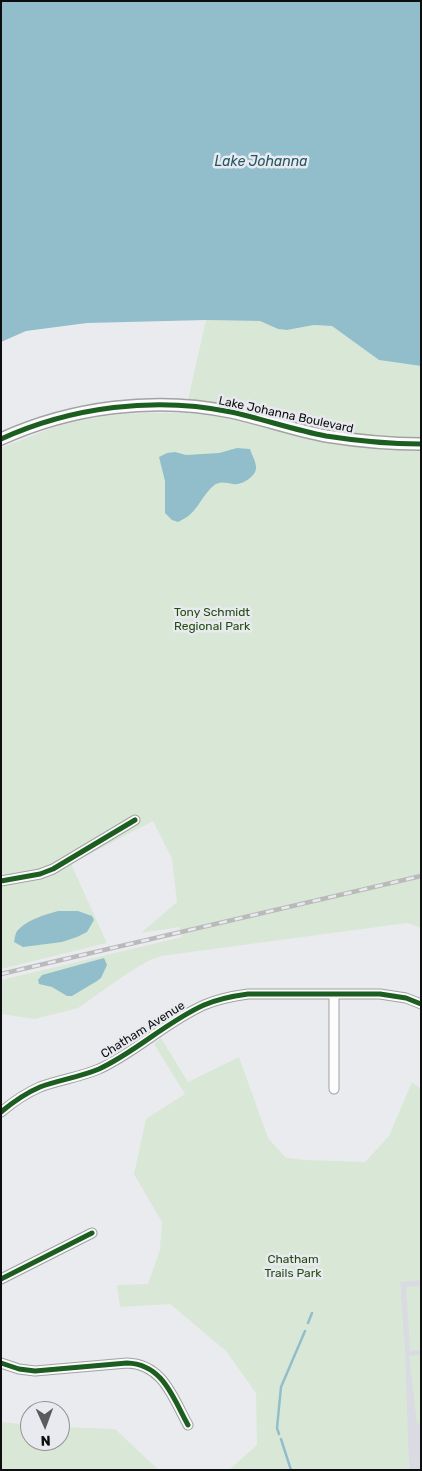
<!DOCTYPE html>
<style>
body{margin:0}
#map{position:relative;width:422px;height:1471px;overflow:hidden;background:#eaebee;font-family:Rubik,sans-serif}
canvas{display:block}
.frame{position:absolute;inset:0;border:2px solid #0d0e0f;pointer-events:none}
.north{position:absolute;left:20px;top:1401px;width:50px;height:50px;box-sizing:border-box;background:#e9eaef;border:1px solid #919295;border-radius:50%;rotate:178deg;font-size:14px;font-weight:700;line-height:20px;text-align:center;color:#0d0e0f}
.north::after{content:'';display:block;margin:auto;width:18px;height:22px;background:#5a5b5d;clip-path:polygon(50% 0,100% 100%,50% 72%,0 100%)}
</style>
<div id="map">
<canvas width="422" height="1471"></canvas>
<div class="frame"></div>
<div class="north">N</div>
</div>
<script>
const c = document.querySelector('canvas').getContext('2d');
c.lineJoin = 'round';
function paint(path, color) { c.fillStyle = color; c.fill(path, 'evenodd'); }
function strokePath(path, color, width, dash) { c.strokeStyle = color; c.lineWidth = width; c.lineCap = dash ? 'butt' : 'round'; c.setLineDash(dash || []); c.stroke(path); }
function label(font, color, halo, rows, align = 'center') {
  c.font = font + ' Rubik,sans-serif'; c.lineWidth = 5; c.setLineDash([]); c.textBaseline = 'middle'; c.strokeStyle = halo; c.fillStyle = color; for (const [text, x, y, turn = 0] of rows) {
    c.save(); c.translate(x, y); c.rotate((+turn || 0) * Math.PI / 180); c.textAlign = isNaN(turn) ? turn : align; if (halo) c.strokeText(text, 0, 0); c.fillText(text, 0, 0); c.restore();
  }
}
paint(new Path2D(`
 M421 1280V1470H409L400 1281Z`), '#d9dae2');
paint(new Path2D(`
 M206 320 260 321 278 329 287 330 314 325 332 326 379 360 421 366V928L407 923 161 956 150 960 128 973 78 1008 35 1019 1 1014V980L182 937 179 927 141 933 177 902 172 859 153 821 71 864 107 943 1 969V448L57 426 92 418 120 414 143 413H185Z
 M161 1038 188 1082 239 1057 268 1138 286 1158 306 1160 365 1162 389 1136 412 1082 421 1089V1280L400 1282 405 1349 409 1470H229L257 1445 256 1393 226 1351 170 1304 120 1307 117 1285 148 1284 160 1250 162 1222 134 1174 146 1119 185 1094 154 1044Z
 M421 1286V1350L410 1351 406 1287Z
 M421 1354V1423L417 1424 409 1356Z
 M1 1422 30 1425V1441H60V1427L115 1429 159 1470H1Z`), '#d9e8d6');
paint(new Path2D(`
 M1 1H421V366L379 360 332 326 314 325 287 330 278 329 260 321 206 320 87 323 26 331 1 342Z
 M237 448 250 449C252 455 256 462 256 467 257 476 241 486 233 484 226 483 219 480 212 487 198 501 198 513 178 522L172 520 165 513V481L159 457 167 453 175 452 186 455 219 453Z
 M58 911H78L92 916 94 920 87 932 77 937 62 942 23 947 14 942C15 938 15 933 18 930 28 919 45 915 58 911Z
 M104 958 107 965 101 978 97 981 72 996H67L52 987 39 984 38 980 42 975Z`), '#92becc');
strokePath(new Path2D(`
 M308 1323 312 1313
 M279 1434 277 1428 281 1387 305 1331
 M281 1439 291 1470`), '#92becc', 2.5);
const minor = new Path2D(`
 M1 881 40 874 53 869 135 820
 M334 1089V994
 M1 1112C13 1102 26 1093 40 1087 59 1080 80 1077 99 1069 136 1052 166 1022 204 1005 218 999 233 996 248 994H380L406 998 421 1004
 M1 1279 92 1233
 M1 1363 19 1369 35 1371 127 1363C163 1364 173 1398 188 1425`);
const tertiary = new Path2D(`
 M1 439C71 407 155 396 231 412 263 419 294 430 326 436 358 441 389 444 421 444`);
strokePath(minor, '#a2a2a4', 11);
strokePath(tertiary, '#a2a2a4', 14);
strokePath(minor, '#fcfcfc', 9);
strokePath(tertiary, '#fcfcfc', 11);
const rail = new Path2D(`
 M1 974 421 876`);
strokePath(rail, '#bababb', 4.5);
strokePath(rail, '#e9eaef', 2.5, [8]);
strokePath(new Path2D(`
 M1 439C71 407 155 396 231 412 263 419 294 430 326 436 358 441 389 444 421 444
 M1 881 40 874 53 869 135 820
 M1 1112C13 1102 26 1093 40 1087 59 1080 80 1077 99 1069 136 1052 166 1022 204 1005 218 999 233 996 248 994H380L406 998 421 1004
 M1 1279 92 1233
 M1 1363 19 1369 35 1371 127 1363C163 1364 173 1398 188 1425`), '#1b5e20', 5);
label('12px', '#0d0e0f', '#e9eaef', [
 ["Lake Johanna Boulevard",286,415,12],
 ["Chatham Avenue",143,1030,-32]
]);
label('12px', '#214b0f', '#e9eaef', [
 ["Tony Schmidt",212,613],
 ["Regional Park",212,627],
 ["Chatham",293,1260],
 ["Trails Park",293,1274]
]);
label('italic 14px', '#235765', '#e9eaef', [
 ["Lake Johanna",261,162]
]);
</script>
